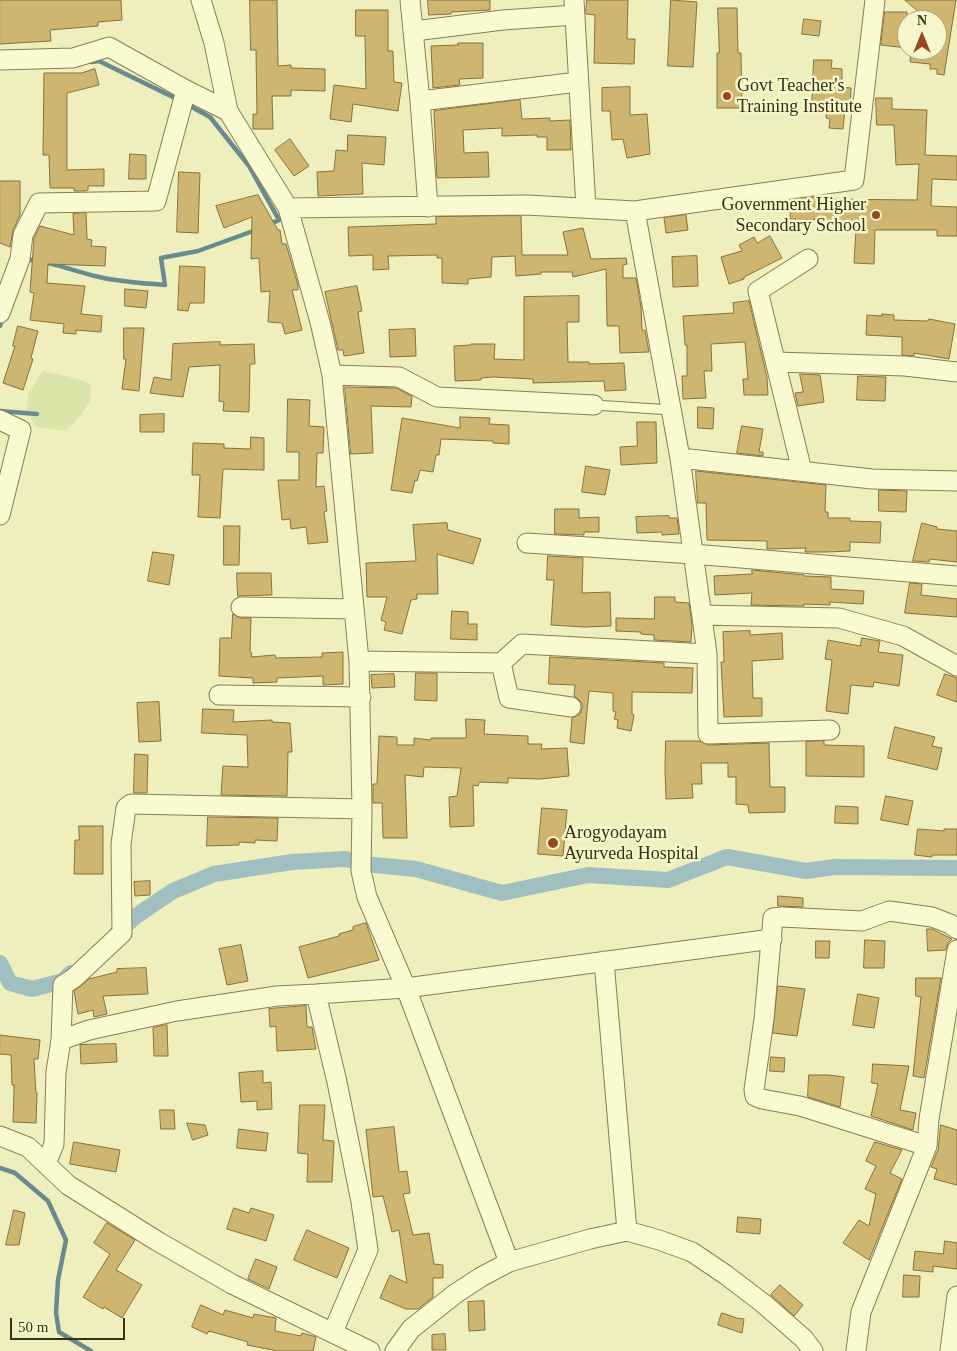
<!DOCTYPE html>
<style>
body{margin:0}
#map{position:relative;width:957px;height:1351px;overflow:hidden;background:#eeefbc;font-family:Georgia,serif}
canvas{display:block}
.north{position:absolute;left:897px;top:10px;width:50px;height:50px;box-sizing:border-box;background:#f5f7cb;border:1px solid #a9a784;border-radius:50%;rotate:0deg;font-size:14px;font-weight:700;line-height:20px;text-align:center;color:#36301a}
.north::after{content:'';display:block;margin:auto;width:18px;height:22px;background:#984722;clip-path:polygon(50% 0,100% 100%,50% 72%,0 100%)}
.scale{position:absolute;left:10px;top:1318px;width:115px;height:22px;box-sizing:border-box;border:2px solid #36301a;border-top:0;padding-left:6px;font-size:15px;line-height:18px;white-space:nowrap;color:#36301a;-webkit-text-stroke:4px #f5f7cb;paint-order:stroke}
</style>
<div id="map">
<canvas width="957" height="1351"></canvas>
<div class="north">N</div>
<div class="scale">50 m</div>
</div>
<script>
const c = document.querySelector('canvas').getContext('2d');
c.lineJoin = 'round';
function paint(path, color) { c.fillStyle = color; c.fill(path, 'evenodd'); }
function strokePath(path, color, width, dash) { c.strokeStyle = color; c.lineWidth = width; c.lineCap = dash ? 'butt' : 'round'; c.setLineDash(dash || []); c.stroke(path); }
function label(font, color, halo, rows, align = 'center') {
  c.font = font + ' Georgia,serif'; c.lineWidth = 5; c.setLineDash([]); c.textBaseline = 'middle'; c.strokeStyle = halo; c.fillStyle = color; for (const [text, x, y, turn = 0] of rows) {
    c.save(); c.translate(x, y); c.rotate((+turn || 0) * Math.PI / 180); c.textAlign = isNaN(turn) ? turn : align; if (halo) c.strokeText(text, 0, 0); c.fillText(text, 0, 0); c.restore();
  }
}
paint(new Path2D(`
 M43 371 79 379 91 385 90 401 78 419 66 431 36 427 26 409 29 392Z`), '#dce5a9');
strokePath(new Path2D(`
 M91 62 99 61 179 100
 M188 105 210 117 249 166 279 220 270 224
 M24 260C39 258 78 272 95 276 118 282 141 283 165 285L161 258 198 251 256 230
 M0 326 3 317
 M0 411 37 414
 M0 1168 15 1173 48 1201 66 1240 58 1280 56 1313 59 1332 91 1351`), '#678b8e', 4.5);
strokePath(new Path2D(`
 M116 934 136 916 173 891 214 874 292 862 345 859 374 865 416 869 502 893 588 875 668 880 727 857 806 871 834 867 957 868
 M0 963 10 983 32 989 63 981 71 973`), '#a0bfc0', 16);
const building = new Path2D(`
 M0 0H121L122 20 98 22V26L50 30 51 41 0 44Z
 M250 0H277L278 66 291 65V68L325 69V91L291 90V96H272L273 129H253V114H257L256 50H251Z
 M428 0H490V10L451 12V14L429 15Z
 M587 0H628L627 39H635L634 64 594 63 595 15 586 14Z
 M671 0 697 2 693 67 668 66Z
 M905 0H956L944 75 937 74V69H930V64L910 62 911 50H937V20H929Z
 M718 8H737L738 53H741L742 108H717V53H719Z
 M356 10H388V51H393L394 82 402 83 398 111 353 104 351 122 330 119 334 85 366 89 365 36H356Z
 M885 12H907V48L881 45Z
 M804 19 821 21 819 36 802 34Z
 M458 43H483V78L459 79 460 85 433 88 431 46 458 45Z
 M814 60H832L831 68 842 69V87L851 88 850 109H845L843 129 829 128 830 119 826 118 827 108H812Z
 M95 69 99 85 67 93V170L104 169V186H88V190L85 191H74V188H50L49 155H43L44 73H81Z
 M630 87V115L647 114 650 154 627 158 623 139 612 140 610 111H602V88Z
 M876 98H892V109L927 110 925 155 957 156V180L932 179 931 206 957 207V236H937V230H875L874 264 854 263 856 230 821 229V220L790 219 791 200 812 197 818 198V199L917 200 919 164 896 165 894 125H877Z
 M520 100 522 119 550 118V121L570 120 571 150H547V137H537V135L502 136V128L463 130 464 153 488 152 489 177 437 178 434 111Z
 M348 135 386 137 384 165 362 163 363 194 318 196 317 172 334 171 336 150 347 151Z
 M290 139 309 166 294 176 275 150Z
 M130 154 146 155V179H129Z
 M179 172 200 173 198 233 177 232Z
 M0 181H20V215L13 230 10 247 0 243Z
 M258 195 278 230H280L282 244H286L298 285V290H292L302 330 285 334 282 323 268 322 270 291 261 292 259 258 251 259 252 217 224 228 216 206Z
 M86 213 87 239 92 240 91 246 106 247 105 266 48 264 47 283 85 286 81 314 102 316 101 332 76 330V334L63 333 64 324 30 320 34 293 30 292 34 238 40 226 74 235 73 214Z
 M686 215 688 230 666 233 664 218Z
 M521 216 522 255H568L563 232 583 228 591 259 626 258 627 264 623 265V278H636L641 307 642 330H645L649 352 620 353 619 326H607L606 269 573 277 572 272H541V274L516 276 515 256 492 257 491 277 468 279V284L442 283V258H437V255L388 256 389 269 373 270V255L349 256 348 227 436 224V217Z
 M770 236 782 258 744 277V279L729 284 721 257 742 251 739 245 754 237 757 243Z
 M697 256 698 286 673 287 672 257Z
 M180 266 205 267 204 303H190L188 311 178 310Z
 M357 286 362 311 358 312 364 353 344 356 343 350H338L325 292Z
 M125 289 148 291 146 308 125 306Z
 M579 296V322H567L568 362H589V364L624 363 626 390 605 391 604 381 533 383V379L494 377 481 378V380L455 381 454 346 471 345V344H495L494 359 524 360V297Z
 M749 301 767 377 768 395H744L743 379H748L745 342 711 344 712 371H704L706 398 683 399 682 376H687V345H685L683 316 734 313 733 303Z
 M882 314 894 315V320L928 321 929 319 955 324 949 359 914 353V356L902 355V337L866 335 867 315 882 316Z
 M18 326 38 331 31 358 33 359 23 390 3 383 15 346H13Z
 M124 328H144L139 391 122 389 126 359H124Z
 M415 329 416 356 390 357 389 330Z
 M220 342V345L254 344 255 364H250L249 412 223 411 224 402 219 401 220 365 189 367 183 397 150 393 154 377 171 380 173 344Z
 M800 374 820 375 824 402 798 406 795 393 803 392Z
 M858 376 886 377 885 401 857 400Z
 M345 387 396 388 412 396 411 407 371 406 373 453 351 454Z
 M288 399 310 400 309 426 324 427 323 453H317L316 487 324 486 327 511 324 512 328 542 308 544 306 527 291 529 290 519 282 520 278 480H299V452H287Z
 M698 407 714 408 713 429 698 428Z
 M164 414V432H140V415Z
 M460 417 490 418 489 424 509 425V444L493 443V441L441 439 439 455H436L433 472 420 470 417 481 415 480 412 493 391 490 402 418 460 428Z
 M637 422H656L657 463 621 465 620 447 637 446Z
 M742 426 763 429 759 452H763V456L737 453Z
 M251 437 264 438V470L223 469 220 518 198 517 200 475H192L193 443 224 444V448L250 449Z
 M586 466 610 470 605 495 582 492Z
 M696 471 826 485 825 512H828V518H850V521L881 522 880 543 850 542V551L827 552H805L806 548 767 549V541L707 540 706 503H698Z
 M879 490 907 491 906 512 879 511Z
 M555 509H579V518L599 517V532H584V535L555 534Z
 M669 516V518H677L679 534 662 535V532L637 533 636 517Z
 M447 523 448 530 481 539 473 564 437 554 438 594H417V599L411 600 402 634 384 630 386 622 381 620 387 597H367L366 563 416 561 413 525Z
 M922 523 937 527V529L957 531V562L930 559 929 562 913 561Z
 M224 526H240L239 565H224Z
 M153 552 174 555 169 585 148 581Z
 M548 556 583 558 582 593 610 592 611 626 584 627 551 625 554 580H547Z
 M752 570 804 575V576L831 577V589L864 591 863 604 830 602V605L804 604V606L751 605 752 593 715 595 714 576 752 574Z
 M237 573H271L272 595 238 596Z
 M910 583 922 584 921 595 957 599V617L905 613Z
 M655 597H675V602L689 603 692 625 691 642 654 640V635L641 634V632L616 631V618L654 619Z
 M452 611 468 612V624H477V640L451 639Z
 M233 614 240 618H251L250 652 252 653 251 657 275 655 276 658 322 657V653L343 652V684L323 685V676L277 678V682L253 683V678L219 676 220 638H231Z
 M750 631V635L782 633 783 659 752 661 753 698H762V716L724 717 721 662H724L723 632Z
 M862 638 880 641 878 652 903 655 899 686 874 682 873 687 851 685 848 714 826 711 832 660 825 659 828 640 860 646Z
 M550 657 664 663V667L693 668 692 693 632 692V714L634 715 631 731 617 728 618 720 614 719 616 712 613 711V693L589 691 584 744 570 742 572 718 580 714 582 709V703L578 699 574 696 575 685 549 684Z
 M416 673H437V701L415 700Z
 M394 674 395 687 372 688 371 675Z
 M945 674 957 678V702L937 695Z
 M159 702 161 741 139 742 137 703Z
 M203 709 234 710 233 722 272 720V722L290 723 292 752H288L287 796 221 795 223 766 248 767 247 735 202 733Z
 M466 719 485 720 484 734 528 736V744H542L541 749 567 748 569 776 540 779 508 778V783L479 782 478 786 473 785 474 826 450 827 449 797 457 796 461 768 424 767 423 777 405 775 407 838H383L382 803H373V784H377L379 736 397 737V745H414V738L430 740 431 738H466Z
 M895 727 935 737 932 746 942 748 937 770 888 758Z
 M666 741H700L708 745 769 743 770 787H785V812L749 813 748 805 736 804V777H728V763H701L702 784H692L693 798 666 799 665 769Z
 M824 741V745L864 746V777L806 776V742Z
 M135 754 148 755 147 793H134Z
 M886 796 913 801 908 825 881 820Z
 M836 806 858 807V824L835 823Z
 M542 808 567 810 563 856 538 854Z
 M208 817 278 818 277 841 255 840V843L239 842V845L207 846Z
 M79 826H103V874H74L75 840H79Z
 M918 829 944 831V829H957V855H932V857L915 855Z
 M150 881V895L135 896 134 882Z
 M778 896 803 898V907L778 906Z
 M366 923 379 960 308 978 299 947 339 936V934L353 930V927Z
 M927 929H932L952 939 948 943 946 950 928 951Z
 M865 940 885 941 884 968H864Z
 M816 941H830L829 958H816Z
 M241 945 248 981 227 985 219 949Z
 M146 968 148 994 103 996 107 1014 94 1017 93 1010 78 1014 74 991 89 979 117 972V969Z
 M916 978H941L924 1078 913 1076 921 997 916 996Z
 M778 986 805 989 797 1036 773 1033Z
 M858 994 879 998 874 1028 853 1025Z
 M306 1006 307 1027H312L316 1049 277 1051 276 1026 270 1027 269 1009Z
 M167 1025 168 1056H154L153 1028Z
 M0 1035 40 1040 38 1059H34L36 1093H37L36 1123 13 1122 14 1090V1085H12L11 1055 0 1054Z
 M116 1044 117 1062 81 1064 80 1045Z
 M771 1057 785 1058 784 1072 770 1071Z
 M873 1064 909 1066 900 1110 916 1113 913 1130 871 1116 878 1084 872 1083Z
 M263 1071V1083L271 1082 272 1109 257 1110V1101L241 1102 239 1073Z
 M809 1075H829L844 1077 840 1107 808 1097Z
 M300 1105H325L323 1140 334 1141 332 1182H307L308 1154 298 1153Z
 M160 1110H174L175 1129H161Z
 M187 1123 205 1125 208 1135 193 1140Z
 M941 1125 957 1130V1185L934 1179 937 1169 931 1167 938 1150Z
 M394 1127 399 1172 407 1171 410 1193 403 1194 413 1235 429 1233 434 1264 443 1265V1278H433V1297L418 1309H406L380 1298 390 1275 407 1283 399 1230 392 1232 383 1196 373 1197 366 1130Z
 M239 1129 268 1133 266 1151 237 1148Z
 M74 1142 120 1150 116 1172 70 1164Z
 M875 1142 902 1150 890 1173 902 1179 869 1260 843 1243 859 1220 869 1226 876 1194 865 1189 876 1166 866 1161Z
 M234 1208 249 1213 251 1208 274 1215 266 1241 227 1229Z
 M14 1210 25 1213 19 1245H6Z
 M738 1217 761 1219 760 1234 737 1232Z
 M107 1223 135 1240 116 1270 142 1285 122 1318 104 1307 103 1309 83 1297 110 1254 94 1243Z
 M307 1230 349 1248 337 1278 294 1260Z
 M945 1241 957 1243V1269L933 1266V1272L913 1270 915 1251 943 1254Z
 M256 1259 277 1267 269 1289 248 1279Z
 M904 1275 920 1276 919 1297H903Z
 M780 1285 803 1305 794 1316 771 1295Z
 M484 1301 485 1330 469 1331 468 1302Z
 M201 1305 223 1315 225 1310 253 1318 254 1314 276 1318 275 1331 301 1336 302 1333 316 1337 313 1351H278L247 1345 248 1342 209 1331 207 1334 192 1327Z
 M722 1313 737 1318 744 1319 742 1333 718 1325Z
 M445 1334 446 1350H432V1335Z`);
paint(building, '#cfb670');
strokePath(building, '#87713a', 1);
const service = new Path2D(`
 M594 405 672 410`);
const minor = new Path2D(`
 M201 0 214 43 228 111
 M410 0 420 101 428 207
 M574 0 586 208
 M414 31 503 20 575 15
 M0 60 73 58 109 47 186 90 228 111 288 208 320 322 332 375 359 661 362 809 131 804 126 808 121 844 122 933 74 978 63 985 61 1040
 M420 101 578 82
 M288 208 527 205 635 211 854 180 875 0
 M635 211 680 458 707 654 708 734 830 730
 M0 313 20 259 23 235 39 203 156 201 186 90
 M776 362 905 366 957 372
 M332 375 399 377 437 397 594 405
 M0 420 21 430 0 515
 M680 458 872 479 957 481
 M802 471 758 291 808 259
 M527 543 693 554 957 576
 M241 607 354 609
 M702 615 839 618 903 636 957 666
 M359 661 501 663 522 644 707 654
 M501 663 509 698 571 707
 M219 695 361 697
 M362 809 361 871 367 897 406 988 509 1262
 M604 961 627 1231
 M316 994 406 988 772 939
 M0 1136 28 1147 68 1185 157 1241 232 1284 370 1351
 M927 1146 929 1119 957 950
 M46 1164 54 1144 56 1072 61 1040 89 1030 177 1011 277 996 316 994 337 1082 361 1202 368 1250 333 1332
 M395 1351 411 1329 455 1294 481 1277 509 1262 590 1239 627 1231 659 1240 692 1252 726 1275 764 1304 804 1339 813 1351
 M856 1351 861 1312 927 1146 800 1106 762 1099 755 1096 754 1090 764 1019 773 918 782 917 862 921 889 911 932 917 950 924 957 929
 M950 1351 957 1296`);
strokePath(service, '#877f55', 11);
strokePath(minor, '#877f55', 21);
strokePath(service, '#f9facf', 9);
strokePath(minor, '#f9facf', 19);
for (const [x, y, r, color] of [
 [727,96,5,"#984722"],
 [876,215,5,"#984722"],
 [553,843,6,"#984722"]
]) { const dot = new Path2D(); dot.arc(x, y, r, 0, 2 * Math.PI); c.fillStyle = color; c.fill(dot); strokePath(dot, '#f5f7cb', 2); }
label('18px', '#36301a', '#f5f7cb', [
 ["Govt Teacher's",737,86],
 ["Training Institute",737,107],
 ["Government Higher",866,205,"right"],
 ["Secondary School",866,226,"right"],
 ["Arogyodayam",564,833],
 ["Ayurveda Hospital",564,854]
], 'left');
</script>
